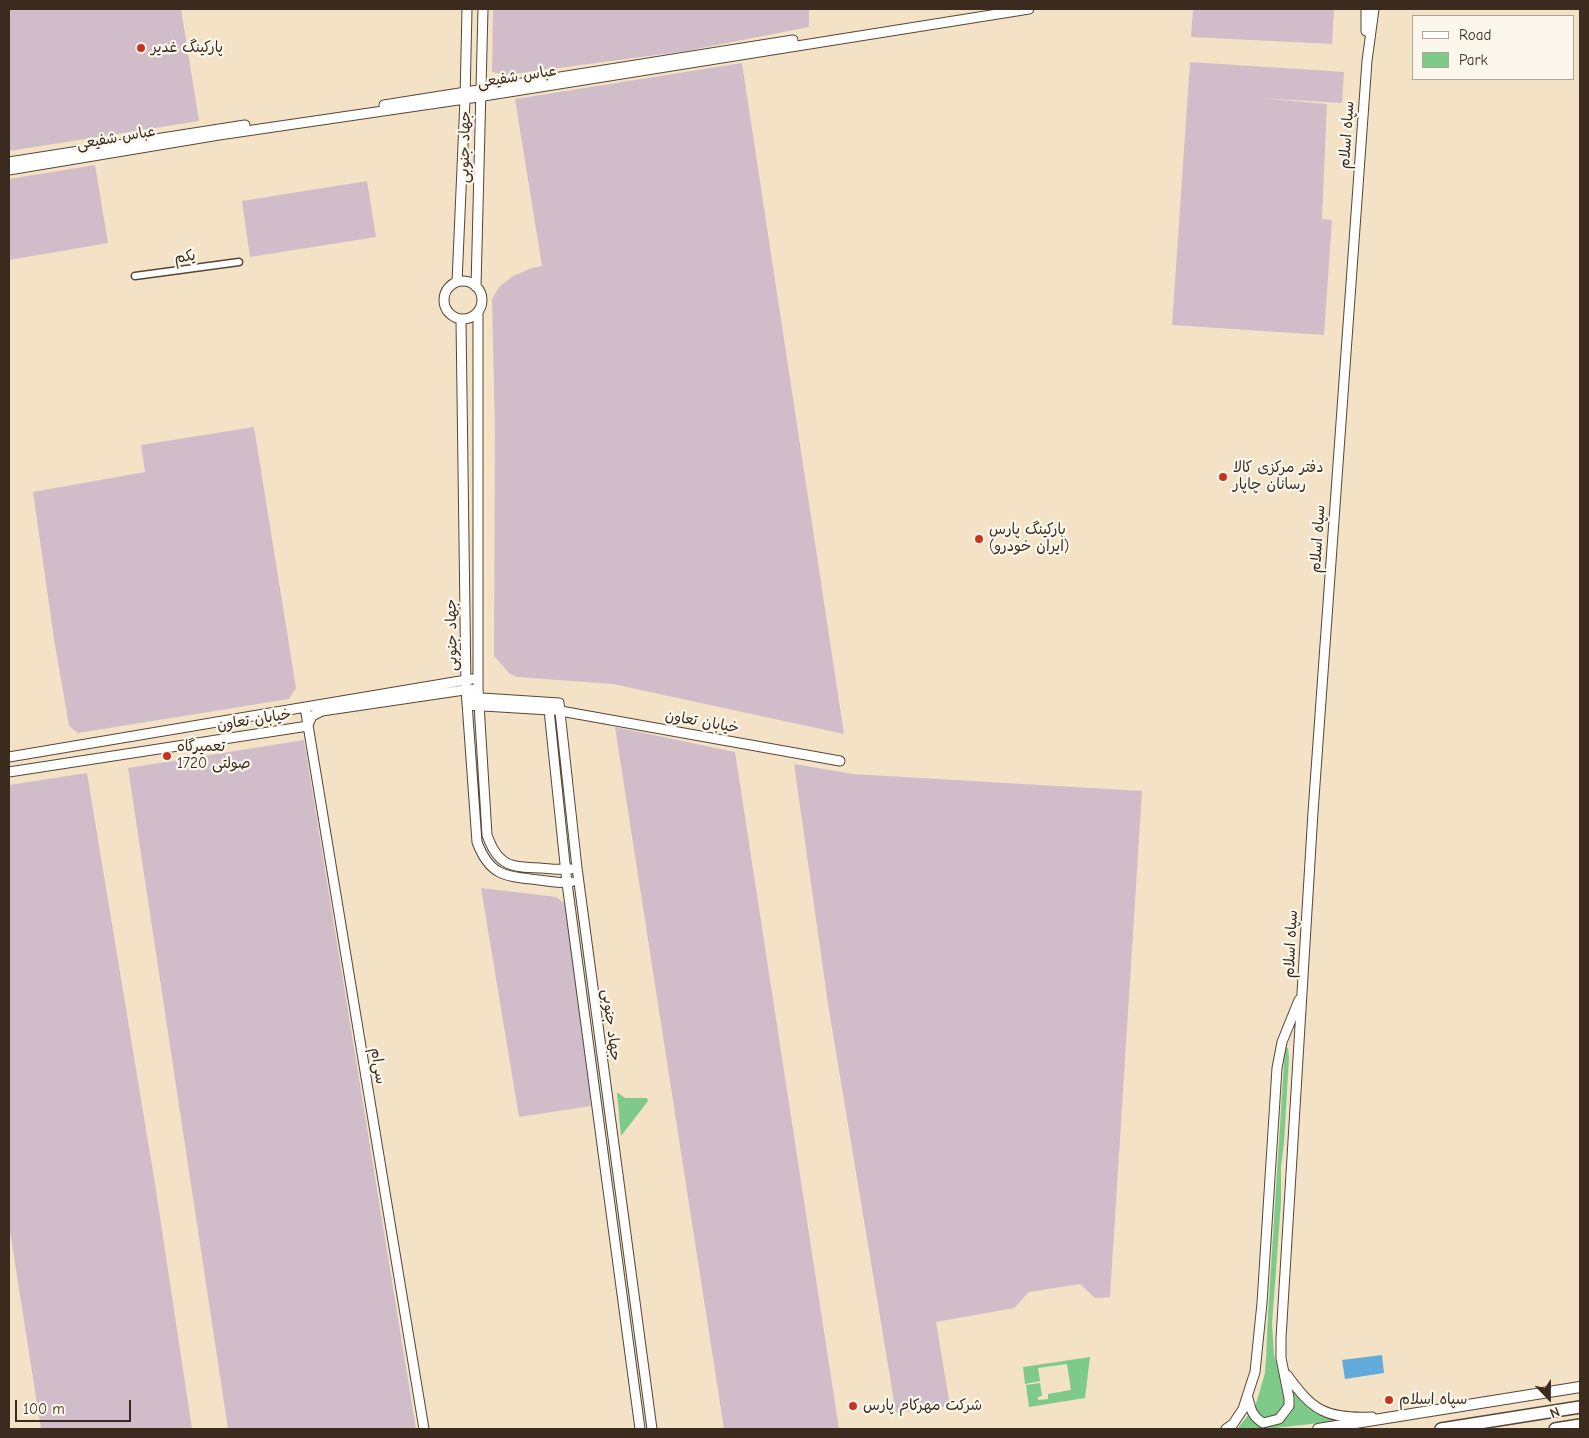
<!DOCTYPE html>
<meta charset="utf-8">
<style>
body{margin:0}
#map{position:relative;width:1589px;height:1438px;overflow:hidden;background:#f3e2c6;font-family:"Comic Neue",sans-serif}
canvas{display:block}
.frame{position:absolute;inset:0;border:10px solid #3b2a1e;pointer-events:none}
.legend{position:absolute;left:1412px;top:15px;width:162px;height:65px;box-sizing:border-box;background:#fbf7ec;border:1px solid #aea59a;margin:0;padding:6px 9px;list-style:none;font-size:15px;color:#3b2a1e}
.legend li{display:flex;align-items:center;gap:10px;height:25px}
.legend b{width:25px;border:1px solid #aea59a}
.north{position:absolute;left:1524px;top:1373px;width:50px;height:50px;-webkit-text-stroke:4px #fbf7ec;paint-order:stroke;rotate:158deg;font-size:14px;font-weight:700;line-height:20px;text-align:center;color:#3b2a1e}
.north::after{content:'';display:block;margin:auto;width:18px;height:22px;background:#3b2a1e;clip-path:polygon(50% 0,100% 100%,50% 72%,0 100%)}
.scale{position:absolute;left:15px;top:1400px;width:116px;height:22px;box-sizing:border-box;border:2px solid #3b2a1e;border-top:0;padding-left:6px;font-size:15px;line-height:18px;white-space:nowrap;color:#3b2a1e;-webkit-text-stroke:4px #fbf7ec;paint-order:stroke}
</style>
<div id="map">
<canvas width="1589" height="1438"></canvas>
<div class="frame"></div>
<ul class="legend">
<li><b style="height:6px;background:#fff"></b>Road</li>
<li><b style="height:14px;background:#7eca88"></b>Park</li>
</ul>
<div class="north">N</div>
<div class="scale">100 m</div>
</div>
<script>
const c = document.querySelector('canvas').getContext('2d');
c.lineJoin = 'round';
function paint(path, color) { c.fillStyle = color; c.fill(path, 'evenodd'); }
function strokePath(path, color, width, dash) { c.strokeStyle = color; c.lineWidth = width; c.lineCap = dash ? 'butt' : 'round'; c.setLineDash(dash || []); c.stroke(path); }
function label(font, color, halo, rows, align = 'center') {
  c.font = font + ' "Comic Neue","Playpen Sans Arabic",sans-serif'; c.lineWidth = 4.5; c.setLineDash([]); c.textBaseline = 'middle'; c.strokeStyle = halo; c.fillStyle = color; for (const [text, x, y, turn = 0] of rows) {
    c.save(); c.translate(x, y); c.rotate((+turn || 0) * Math.PI / 180); c.textAlign = isNaN(turn) ? turn : align; if (halo) c.strokeText(text, 0, 0); c.fillText(text, 0, 0); c.restore();
  }
}
paint(new Path2D(`
 M9 9H181L199 121 9 151Z
 M493 9H809V27L686 51 506 75 492 72Z
 M1193 9H1334L1332 44 1191 37Z
 M1190 62 1344 72 1342 103 1258 98 1327 104 1322 219 1332 220 1324 335 1172 325Z
 M742 63 844 734 613 684 517 677 510 674 494 656 495 431 492 299 499 287 513 276 532 268 542 266 515 99Z
 M95 165 108 243 9 260V179Z
 M367 181 376 237 250 257 242 201Z
 M254 427 296 688 289 699 78 733 69 726 54 639 33 492 145 472 141 445Z
 M615 727 735 752 839 1429H724Z
 M304 740 416 1429H228L128 768Z
 M794 764 853 774 1142 791 1110 1297 1095 1298 1080 1284 1029 1292 1014 1308 936 1322 950 1406 896 1413 828 1004Z
 M87 773 155 1184 192 1429H41L9 1225V785Z
 M481 888 556 897 563 902 567 908 583 1025 591 1106 519 1117Z`), '#d1bdc9');
paint(new Path2D(`
 M1285 1047 1288 1048 1289 1057 1284 1143 1281 1167V1202L1272 1324 1274 1355 1284 1388 1286 1401 1284 1408 1277 1416 1264 1419 1257 1415 1255 1407 1265 1373 1266 1360 1268 1314Z
 M617 1092 625 1098H647L648 1101 621 1136Z
 M1090 1357 1085 1398 1029 1407 1026 1385 1040 1383 1042 1396 1038 1397V1400L1048 1399V1394L1071 1390 1067 1364 1038 1368 1040 1381 1025 1384 1023 1367Z
 M1292 1386C1301 1405 1318 1415 1337 1421L1267 1429H1237L1249 1414C1257 1434 1285 1426 1293 1409 1297 1402 1293 1393 1292 1386Z`), '#7eca88');
paint(new Path2D(`
 M1382 1355 1384 1373 1345 1379 1342 1360Z`), '#62aad9');
const street = new Path2D(`
 M135 276 239 262`);
const secondary = new Path2D(`
 M1366 9V31
 M384 105 793 40
 M9 162 245 125
 M9 170 219 135 465 99 1029 9
 M444 300a19 19 0 1 1 38 0a19 19 0 1 1-38 0Z
 M457 282 465 99 467 9
 M476 287 483 9
 M478 312V688L487 835C498 866 510 867 540 868 551 869 561 870 571 869
 M461 320 466 689 477 842C490 877 506 876 539 880 550 881 561 884 571 882
 M467 697 559 703 577 868 652 1429
 M467 705 549 710 567 883 640 1429
 M305 707 424 1429
 M555 710 840 761
 M308 725 312 716 322 711 471 689
 M9 757 472 679
 M9 772 308 726
 M1287 1375C1313 1411 1326 1419 1372 1417
 M1248 1398C1251 1410 1252 1416 1263 1423L1279 1419 1289 1406V1398L1281 1358V1338L1313 812 1367 61 1374 9
 M1226 1429 1233 1424 1243 1409 1255 1372 1262 1303 1277 1068 1282 1042 1299 1000`);
const primary = new Path2D(`
 M1318 1429 1580 1387`);
const highway = new Path2D(`
 M1441 1429 1580 1407
 M1555 1429 1580 1425`);
strokePath(street, '#574637', 9);
strokePath(secondary, '#574637', 11);
strokePath(primary, '#574637', 12);
strokePath(highway, '#574637', 14);
strokePath(street, '#fff', 6);
strokePath(secondary, '#fff', 9);
strokePath(primary, '#fff', 10);
strokePath(highway, '#fff', 11);
for (const [x, y, r, color] of [
 [141,48,5,"#c8321e"],
 [1223,477,5,"#c8321e"],
 [979,539,5,"#c8321e"],
 [167,756,5,"#c8321e"],
 [1389,1400,5,"#c8321e"],
 [853,1406,5,"#c8321e"]
]) { const dot = new Path2D(); dot.arc(x, y, r, 0, 2 * Math.PI); c.fillStyle = color; c.fill(dot); strokePath(dot, '#fbf7ec', 2); }
label('15px', '#3b2a1e', '#fbf7ec', [
 ["پارکینگ غدیر",151,48],
 ["دفتر مرکزی کالا",1233,468],
 ["رسانان چاپار",1233,485],
 ["پارکینگ پارس",989,530],
 ["(ایران خودرو)",989,547],
 ["تعمیرگاه",177,747],
 ["1720 صولتی",177,764],
 ["سپاه اسلام",1399,1400],
 ["شرکت مهرکام پارس",863,1406]
], 'left');
label('15px', '#3b2a1e', '#fbf7ec', [
 ["عباس شفیعی",517,77,-9],
 ["سپاه اسلام",1347,135,-86],
 ["عباس شفیعی",116,138,-10],
 ["جهاد جنوبی",465,147,-89],
 ["یکم",185,257,-8],
 ["سپاه اسلام",1318,539,-86],
 ["جهاد جنوبی",452,635,-91],
 ["خیابان تعاون",254,720,-9],
 ["خیابان تعاون",702,722,10],
 ["سپاه اسلام",1291,944,-87],
 ["جهاد جنوبی",611,1025,83],
 ["سی‌ام",378,1066,81]
]);
</script>
